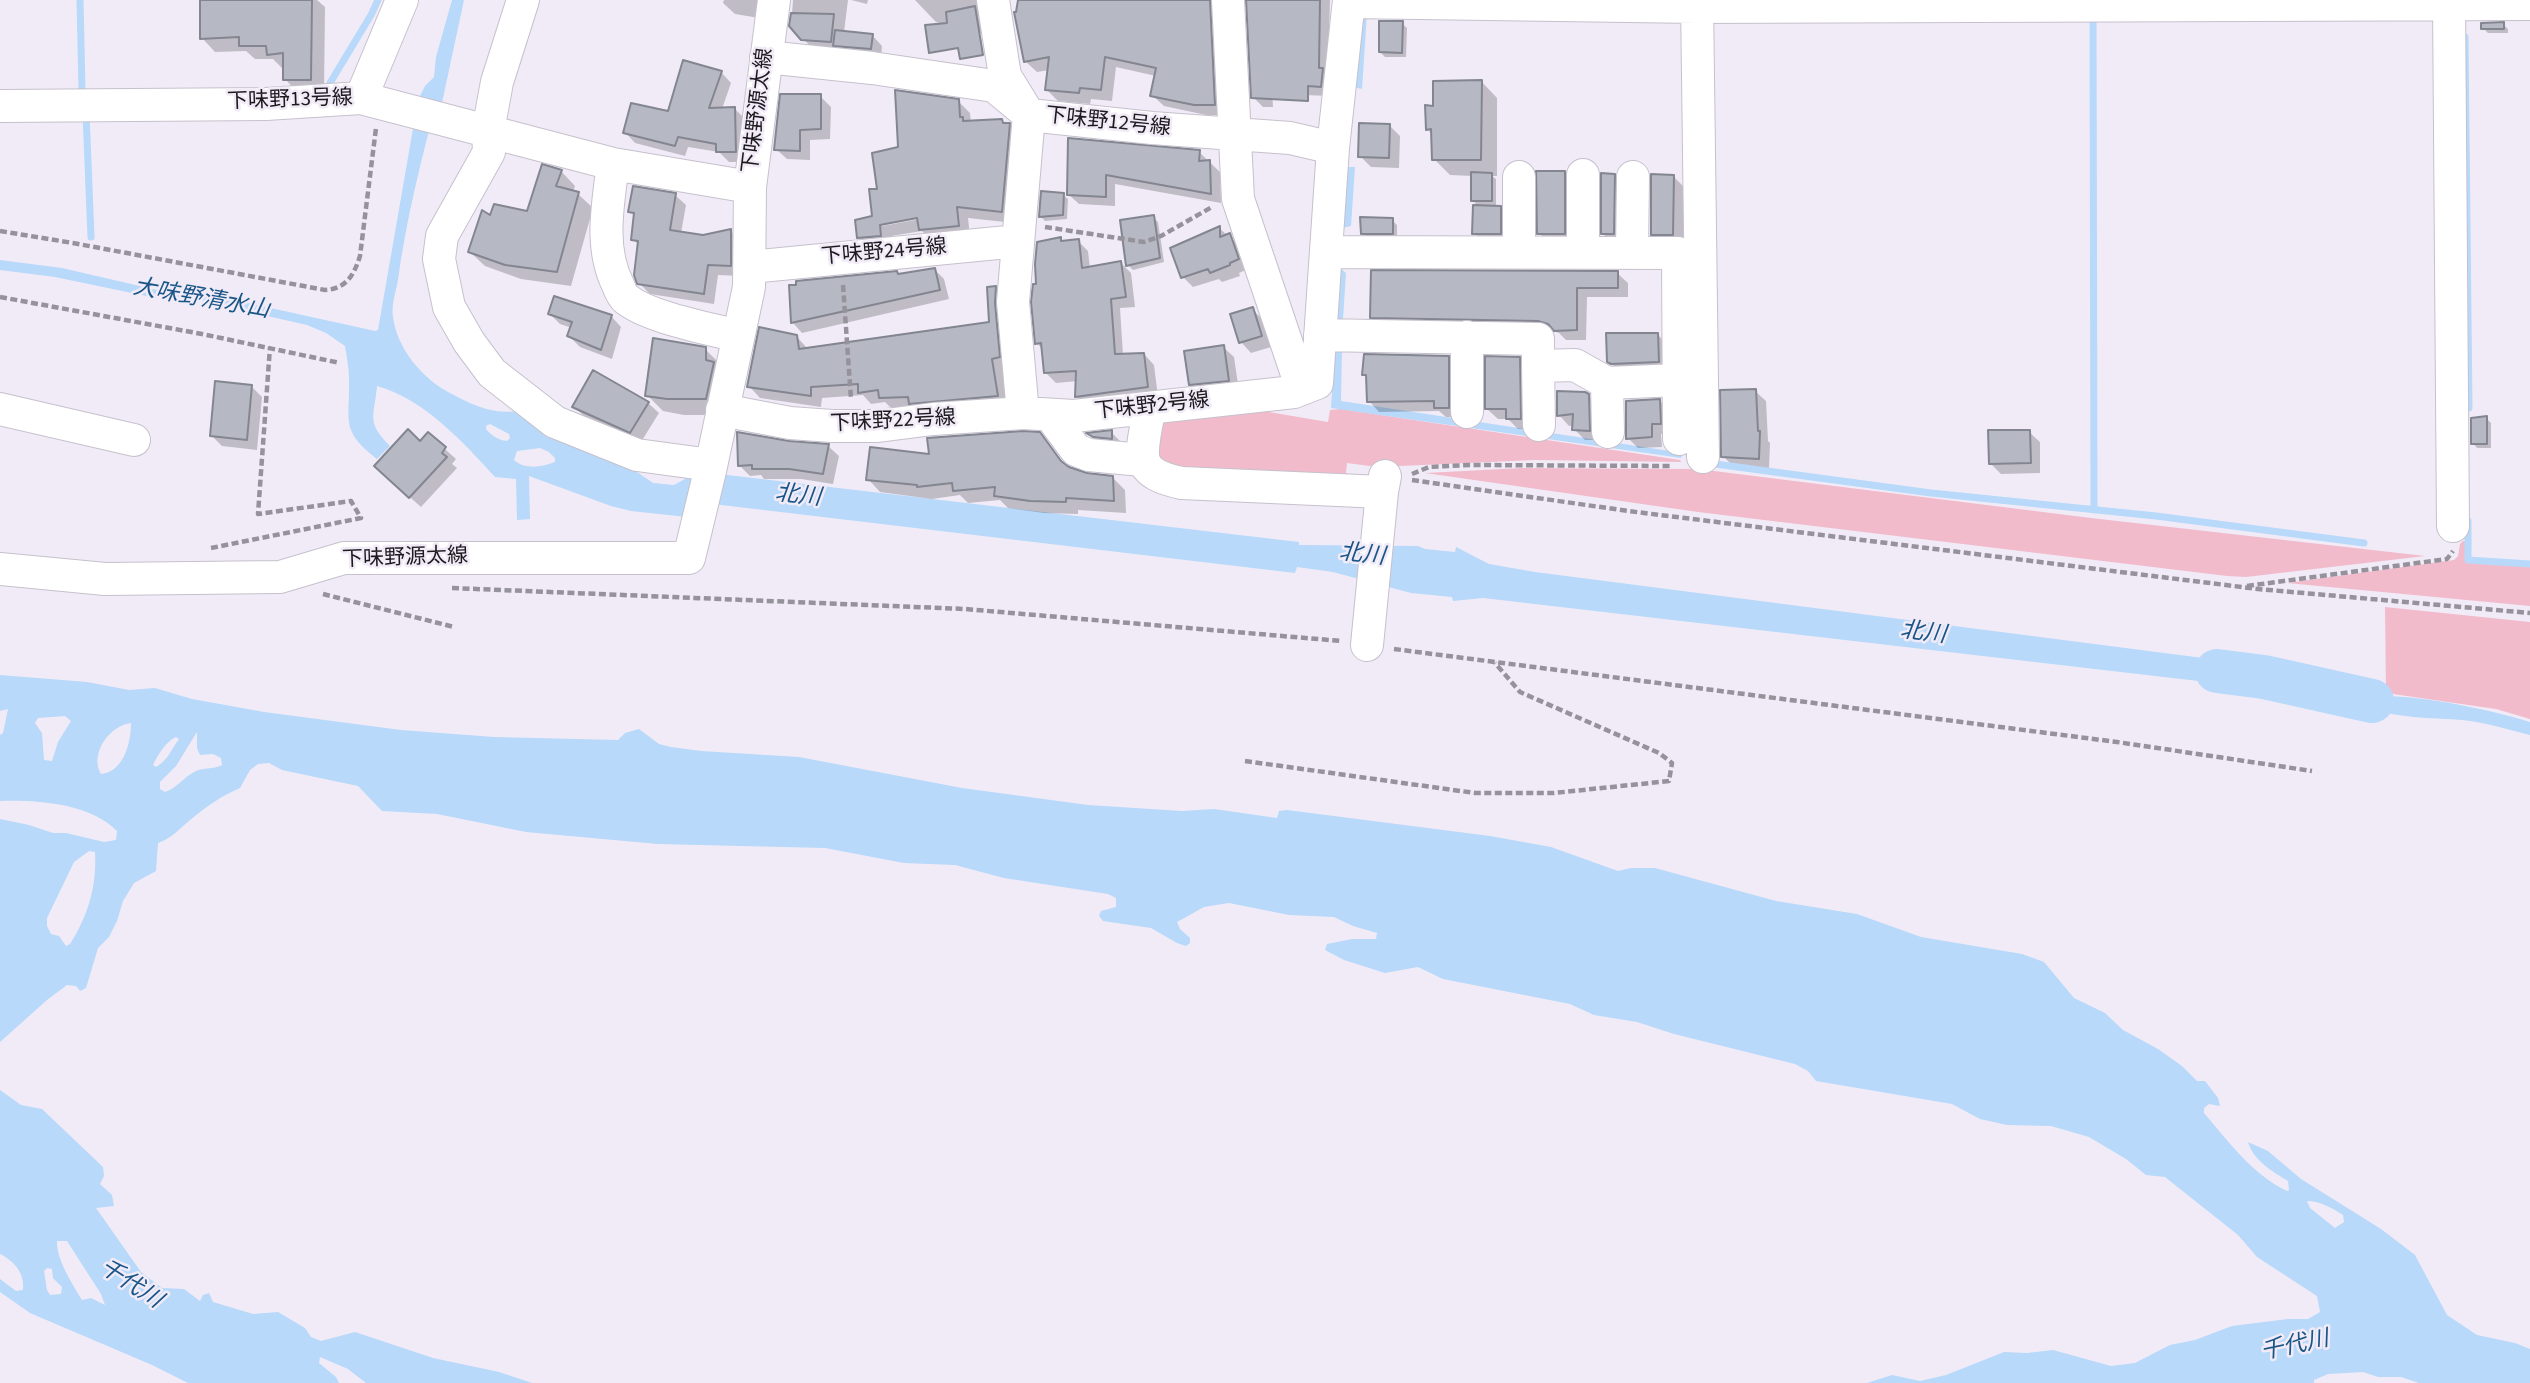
<!DOCTYPE html>
<meta charset="utf-8">
<style>
body{margin:0}
canvas{display:block;background:#f0ebf7}
</style>
<canvas width="2530" height="1383"></canvas>
<script>
const c = document.querySelector('canvas').getContext('2d');
c.lineJoin = 'round';
function paint(path, color) { c.fillStyle = color; c.fill(path, 'evenodd'); }
function strokePath(path, color, width, dash) { c.strokeStyle = color; c.lineWidth = width; c.lineCap = dash ? 'butt' : 'round'; c.setLineDash(dash || []); c.stroke(path); }
function label(font, color, halo, rows, align = 'center') {
  c.font = font + ' "Source Sans 3","Noto Sans JP",sans-serif'; c.lineWidth = 5; c.setLineDash([]); c.textBaseline = 'middle'; c.strokeStyle = halo; c.fillStyle = color; for (const [text, x, y, turn = 0] of rows) {
    c.save(); c.translate(x, y); c.rotate((+turn || 0) * Math.PI / 180); c.textAlign = isNaN(turn) ? turn : align; if (halo) c.strokeText(text, 0, 0); c.fillText(text, 0, 0); c.restore();
  }
}
paint(new Path2D(`
 M1245 408 1328 422 1330 410 1341 409 1680 460 1681 462 1535 460 1377 467 1347 463 1346 473 1358 477 1175 478 1148 446 1152 421Z
 M1522 468 1698 469 2091 518 2425 556 2246 577 2227 576 1698 512 1425 473Z
 M2463 541H2467V562L2530 567V606L2287 583 2454 560 2458 556 2460 544Z
 M2385 607 2530 622V719L2496 709 2386 693Z`), '#f2bbcc');
paint(new Path2D(`
 M452 0H464L440 112 430 127C417 177 405 228 398 280 396 291 391 305 393 317 397 348 421 377 448 392 474 406 495 416 524 410L634 470 653 483 674 485 685 479 686 473 719 474 1299 542V545L1418 546 1425 549 1455 552 1456 547 1489 564 1535 572 2273 667 2276 690 1483 598 1453 601 1452 597 1411 593 1333 572 1297 567 1295 573 713 504 687 517 631 511 611 506 529 476 530 519 517 520 516 479 495 477C463 442 424 399 377 386 374 418 366 422 390 446L377 459C340 430 350 422 349 380 349 369 347 357 345 346L326 333 307 325 188 298H156L55 277 0 270V260L62 268 157 290H189L375 331 378 330 418 100 425 86 434 77 436 57ZM490 424 509 434 510 438 507 441C498 440 492 436 486 429V426ZM540 448 549 452 555 458V462C542 467 525 470 514 460L517 451Z
 M1358 11 1367 13 1362 89 1353 87Z
 M1346 167H1355L1351 226 1343 228Z
 M1339 267 1346 273 1343 319 1336 326Z
 M1335 342 1342 348 1341 401 1683 453 1681 458 1331 408Z
 M0 675 87 682 129 690 155 688 192 699 264 712 401 730 494 737 618 740 625 733 639 729 659 744 671 747 701 751 799 757 962 788 1088 805 1182 811 1214 809 1277 818 1279 811 1287 810 1490 836 1551 847 1618 871 1631 868H1655L1776 901 1857 914 1921 937 2022 954 2044 962 2074 998 2105 1013 2123 1030 2158 1049 2182 1066 2197 1081H2205L2218 1098 2220 1106 2209 1104 2204 1108V1113C2228 1141 2253 1175 2287 1191L2289 1190 2288 1181C2273 1172 2253 1160 2248 1142L2268 1151 2301 1179 2381 1229 2415 1255 2447 1315 2477 1335 2515 1343 2530 1349V1383H2419L2401 1377H2378L2363 1372 2328 1374 2314 1380V1383H1867L1892 1375 1920 1381 1946 1375 2004 1352 2027 1353 2053 1350 2111 1366 2135 1363 2170 1345 2195 1340 2232 1326 2288 1319H2308L2320 1312 2317 1296 2257 1257 2238 1235 2165 1177 2146 1175 2126 1159 2089 1137 2051 1126 2007 1125 1980 1119 1952 1104 1816 1081 1808 1071 1795 1064 1674 1034 1637 1022 1594 1015 1570 1004 1443 979 1418 967 1385 973 1344 960 1325 950 1327 944 1352 939H1376L1377 933 1353 926 1334 917 1289 915 1229 903 1204 907 1177 922 1180 929 1190 938V943L1186 946 1177 943 1151 928 1103 921 1099 916 1101 911 1116 907V898L1108 894 1004 878 955 865 904 863 825 848 658 844 526 832 437 814 382 811 358 786 282 770 269 763 258 764 250 770 240 788C221 796 204 808 189 821 178 830 172 838 158 843L156 871 134 883 123 901 117 921 109 937 98 948 86 988 80 991 76 986 67 985 47 1000 0 1042V819L29 825 53 833H66L104 842 116 840 117 831C89 803 37 800 0 801V735L3 733 8 709 0 711ZM65 716 71 721 58 742 52 761 44 760 42 733 35 723 38 718ZM131 723C131 742 124 772 101 774 89 754 110 725 131 723ZM197 732V748L200 755 213 754 221 758 222 765C213 770 202 767 194 772 183 778 177 788 165 792L160 789V782L176 766ZM176 737 179 739C171 750 168 760 156 767L153 765C158 755 166 741 176 737ZM89 851 95 852C97 886 88 916 70 944L66 946 59 936 51 934 47 926V918L74 862ZM2307 1201C2320 1201 2332 1208 2343 1215L2344 1222 2335 1228 2310 1208Z
 M2365 697C2410 692 2486 709 2530 722V735C2510 730 2491 724 2470 721 2442 717 2389 720 2367 705Z
 M0 1090 21 1105 42 1109 103 1167 104 1176 100 1184 112 1195 114 1206 96 1208 141 1272 162 1288 184 1289 200 1301 203 1295 209 1293 213 1302 253 1314 278 1312 305 1328 311 1337 321 1341 355 1332 433 1358 499 1372 532 1383H366L348 1369 320 1357 319 1363 336 1377 339 1383H188L152 1365 30 1313 0 1292V1279L16 1291 23 1290C25 1273 14 1261 0 1254ZM57 1241H67L101 1294 105 1305 91 1298 82 1300C73 1285 56 1259 57 1241ZM47 1268 52 1269 53 1278 62 1287 61 1294 50 1295 47 1290 44 1271Z`), '#b8d9fa');
paint(new Path2D(`
 M201 0H317L325 7 324 93H298L285 79V68H282L273 59H255L246 51 215 52 202 38Z
 M724 0H771L765 19 735 14 723 3Z
 M793 0H848L844 32 872 35 882 46 881 59 814 50 791 26Z
 M851 0H868L867 4Z
 M915 0H990L989 35 936 22Z
 M1018 0 1209 1 1221 12 1225 115H1206L1164 106 1152 95 1156 76 1116 67 1112 101 1091 99 1090 104 1058 101 1047 90 1049 70 1037 72 1025 61 1016 17Z
 M1248 0H1267L1273 107H1263L1253 97Z
 M1295 0H1336H1330L1328 76 1331 96 1304 95Z
 M1402 23 1407 28 1406 57H1385L1380 52Z
 M2503 24 2508 29V33H2488L2483 28Z
 M721 72 731 83 722 109H735L745 119 746 162H729L719 152 688 147 685 156 635 143 625 132 669 113Z
 M1481 81 1497 98V176H1492L1496 179V208H1500L1510 218V244H1485L1474 233 1479 207 1473 201V176L1450 175 1434 159 1433 135 1427 129 1435 108Z
 M820 96 831 107 830 139 810 140V160L787 159 776 149Z
 M958 101 970 113 971 123 1001 120 1005 125H1009L1021 137 1014 223 968 218 970 237 932 241 922 231 891 236 892 247 871 249 859 237 873 218 878 190 900 149ZM926 214V218L882 226V223Z
 M1390 126 1400 136 1399 168 1371 167 1360 156Z
 M1070 140 1199 152 1220 172 1221 203 1115 184V206L1079 204 1068 194Z
 M561 171 575 186 573 192 578 194 593 208 571 286 521 279 485 266 470 252 528 213Z
 M1565 173 1575 184 1574 244H1550L1539 233Z
 M1615 176 1625 186 1624 244H1614L1603 234Z
 M1673 176 1684 187 1683 244H1663L1652 234Z
 M675 195 686 205 681 233 703 237 731 231 741 242V276L718 275 714 304 650 294 639 283 640 246 633 239 635 217 630 211Z
 M1063 195 1068 199 1067 219 1045 221 1041 217Z
 M1153 217 1158 222 1164 262 1133 270 1128 265Z
 M1392 220 1397 225V238H1368L1363 233Z
 M1219 228 1240 246 1248 269 1239 273 1240 276 1222 282 1219 279 1193 287 1183 277Z
 M1061 239 1065 242 1078 241 1088 251 1090 268 1121 263 1131 273 1135 307 1120 308 1123 355 1144 354 1154 365 1158 397 1087 407 1077 397 1078 381 1056 383 1046 373 1043 350 1037 343 1038 285Z
 M934 269 944 279 949 299 802 333 793 323 791 287 899 276Z
 M1617 273 1628 283V297H1587L1586 340H1566L1559 333 1550 330 1382 327 1372 317Z
 M995 288 1007 300 1010 368 1003 370 1008 407 892 409 885 402 871 404 863 395 822 398 821 407 760 398 749 386 796 336 807 348 991 323Z
 M1252 309 1263 320 1271 347 1251 353 1241 342Z
 M550 314 611 316 621 327 612 359 580 347 569 336 572 328 560 324Z
 M1658 335 1668 345V372L1619 371 1609 361Z
 M1223 347 1234 357 1239 391 1201 395 1190 384Z
 M705 349 721 365 722 415H684L663 411 647 395Z
 M1448 357 1458 368V417H1446L1439 411 1379 412 1369 401 1368 379 1364 374Z
 M1519 359 1529 369 1530 429H1518L1508 419H1498L1487 409Z
 M251 386 262 397 257 450 222 446 212 436Z
 M1755 391 1766 401 1768 441 1770 443 1769 469 1734 467 1723 456Z
 M1588 395 1599 406V440H1585L1574 429V425L1569 426 1559 415Z
 M1660 401 1670 411V433L1661 434 1662 447 1638 448 1628 438Z
 M648 403 659 413 641 442 585 417 574 407Z
 M2486 418 2491 423V448H2477L2473 443Z
 M1111 432 1122 443H1099L1090 434Z
 M2029 432 2040 442V473L2001 474 1990 463Z
 M428 434 456 459 452 464 457 468 421 507 387 477Z
 M1039 434 1068 468 1087 475 1112 477 1125 490 1126 513 1078 510V514L1044 513 1008 508 1000 500 968 503 960 495 932 499 880 492 868 479 931 456Z
 M786 443 828 446 839 456 833 484 801 479H764L761 475 750 476 740 466Z`), '#0003');
strokePath(new Path2D(`
 M80 0 82 90
 M2093 14 2094 510
 M2465 37 2469 408
 M330 83 371 15 378 0
 M86 114 91 237
 M1715 464 1931 493 2156 516 2364 543
 M2468 521V560L2530 564`), '#b8d9fa', 7);
strokePath(new Path2D(`
 M2217 671 2264 677 2372 701`), '#b8d9fa', 44);
const building = new Path2D(`
 M200 0H312L311 80H283V53L267 55 266 46H239V37L200 39Z
 M1018 0H1210L1215 105H1194L1150 96 1156 68 1105 57 1101 90 1080 88 1079 93 1045 90 1049 57 1024 62 1014 12H1016Z
 M1246 0H1320L1319 68H1323L1321 87 1308 86V101L1251 98Z
 M975 6 983 55 960 59 958 48 929 53 925 25 947 23 946 12Z
 M791 13 834 14 831 42 801 40 789 26Z
 M1379 21H1403L1402 53 1379 52Z
 M2504 22V29H2481V23Z
 M835 30 873 34 871 49 833 46Z
 M683 60 722 71 709 108 735 107 736 152H716V144L678 137 675 146 623 133 631 103 668 111Z
 M1482 80 1481 160H1432L1431 129 1426 130 1425 105 1433 106V81Z
 M895 90 959 99 960 117H963V121L1002 119 1003 123H1010L1002 212 957 207 959 226 919 230 917 218 880 225 881 236 857 238 855 220 872 216 869 189H877L872 153 898 147Z
 M780 94H821V129L800 130V151L774 150Z
 M1359 123 1390 124 1389 158 1358 157Z
 M1068 138 1200 150 1199 161 1210 160 1211 194 1106 175V197L1067 195Z
 M542 164 562 170 556 186 579 192 557 272 505 265 468 252 482 210 490 215 494 204 527 211Z
 M1536 171H1565V234H1537Z
 M1471 172 1492 173V201H1471Z
 M1601 173 1615 174 1614 234H1601Z
 M1651 174 1674 175 1673 235H1651Z
 M633 186 676 193 670 230 703 235 731 229V266L708 265 704 294 637 284 634 275 638 241 631 240 634 213 628 212Z
 M1041 191 1064 193 1063 215 1039 217Z
 M1473 205 1501 206V234H1472Z
 M1154 215 1160 258 1126 266 1120 220Z
 M1360 217 1393 218V234H1361Z
 M1220 226V237L1230 233 1239 259 1230 263V265L1210 273 1208 269 1181 278 1170 248Z
 M1061 237V241L1079 239 1082 268 1121 261 1126 297 1111 299 1115 354 1144 353 1148 387 1075 397 1076 371 1044 373 1041 343 1035 344 1031 302 1033 284H1036L1035 264 1037 242Z
 M935 268 940 290 791 323 789 285H796V281L897 271 898 274Z
 M1371 270 1618 271V288H1577V330L1554 331 1548 324 1538 321 1370 318Z
 M996 286 995 303 1000 357 992 359 998 396 909 404 908 397 879 398 878 390 858 393V384L811 387V396L747 387 759 327 797 335 799 349 989 322 987 287Z
 M554 296 612 315 601 350 567 336 572 322 548 314Z
 M1253 307 1262 336 1239 343 1230 314Z
 M1606 333H1658L1659 362 1611 364 1607 362Z
 M653 338 706 347V360L714 362 706 399H667L645 396Z
 M1224 345 1229 381 1189 385 1184 351Z
 M1364 354 1449 356V408H1434V401L1367 402 1366 375H1362Z
 M1485 356 1520 357 1521 419H1506V409H1485Z
 M593 370 649 402 630 433 572 407Z
 M215 381 252 385 247 440 210 436Z
 M1756 389 1758 431H1760L1759 459 1721 457 1720 390Z
 M1557 391 1585 392 1589 394 1590 431 1572 430 1573 414 1557 416Z
 M1660 399 1661 424H1652V437L1626 439V401Z
 M2487 416V444H2471V418Z
 M408 429 420 441 428 432 446 447 442 453 447 457 409 498 374 466Z
 M1112 430V439L1093 437 1086 433Z
 M1988 430H2030L2031 463 1989 464Z
 M1023 431 1040 432 1061 461 1069 467 1087 473 1113 476 1114 501 1066 498V502L1030 501 994 496 995 487 953 491 952 483 917 487V485L866 480 870 447 929 454 927 438Z
 M737 432 789 441 829 444 823 474 789 469H752V465L738 466Z`);
paint(building, '#b6b8c3');
strokePath(building, '#838690', 2);
const minor = new Path2D(`
 M523 0 497 82 488 131 489 152 442 236 439 259 449 307 469 342 492 373 555 422 637 455 711 465
 M993 0 1005 76 1029 115 1013 302 1023 413 1074 416 1294 392 1317 383 1333 148 1349 0
 M1228 0 1238 199 1302 389
 M1697 0 1703 457
 M2449 0 2453 526
 M1349 2 1697 7 2530 4
 M766 57 872 68 994 86 1029 115 1152 128 1290 138 1333 148
 M361 98 402 0
 M0 106 266 104 361 98 613 164 750 187
 M613 164C608 204 599 247 618 285 620 290 622 296 626 299 650 318 708 328 738 336
 M1326 252 1678 253 1679 439
 M1519 252V177
 M1583 252V175
 M1632 253 1633 177
 M750 267 1018 241
 M1320 335 1538 339V366L1575 365 1607 383 1678 380
 M1538 366 1539 425
 M1607 383 1608 432
 M0 409 134 440
 M1149 409C1143 453 1129 472 1182 483L1382 492
 M722 410 790 423 832 426H878L933 419 1023 413
 M1467 412V337
 M1050 415 1076 450 1089 455 1142 460
 M0 569 105 579 280 577 344 558H689L710 471 749 287 750 187 774 0
 M1367 645 1382 492 1385 476`);
strokePath(minor, '#c6c1cc', 34);
strokePath(new Path2D(`
 M1045 227 1144 242 1161 236 1212 207
 M0 231 73 243 325 290C346 289 354 275 360 256L376 128
 M843 285 851 399
 M0 297 202 334 340 363
 M1412 474 1429 467 1470 465 1671 466
 M1412 480 1628 511 2258 589 2530 613
 M211 548 361 518 351 501 258 514 270 347
 M2247 586 2447 559 2453 551
 M452 588 965 609 1341 641
 M323 594 454 627
 M1394 649 2117 742 2312 771
 M1245 761 1475 793H1554L1669 781 1672 763 1659 753 1520 692 1495 663`), '#96929b', 4.5, [7, 3.5]);
strokePath(minor, '#fff', 32);
label('21px', '#1c1a1e', '#f0ebf7', [
 ["下味野13号線",290,101,-2],
 ["下味野源太線",759,111,-83],
 ["下味野12号線",1108,123,6],
 ["下味野24号線",884,253,-5],
 ["下味野2号線",1152,407,-6],
 ["下味野22号線",893,422,-3],
 ["下味野源太線",405,559,-2]
]);
label('italic 23px', '#1a5588', '#f0ebf7', [
 ["大味野清水山",201,300,10],
 ["北川",798,497,6],
 ["北川",1362,556,6],
 ["北川",1923,634,7],
 ["千代川",130,1285,33],
 ["千代川",2295,1347,-12]
]);
</script>
